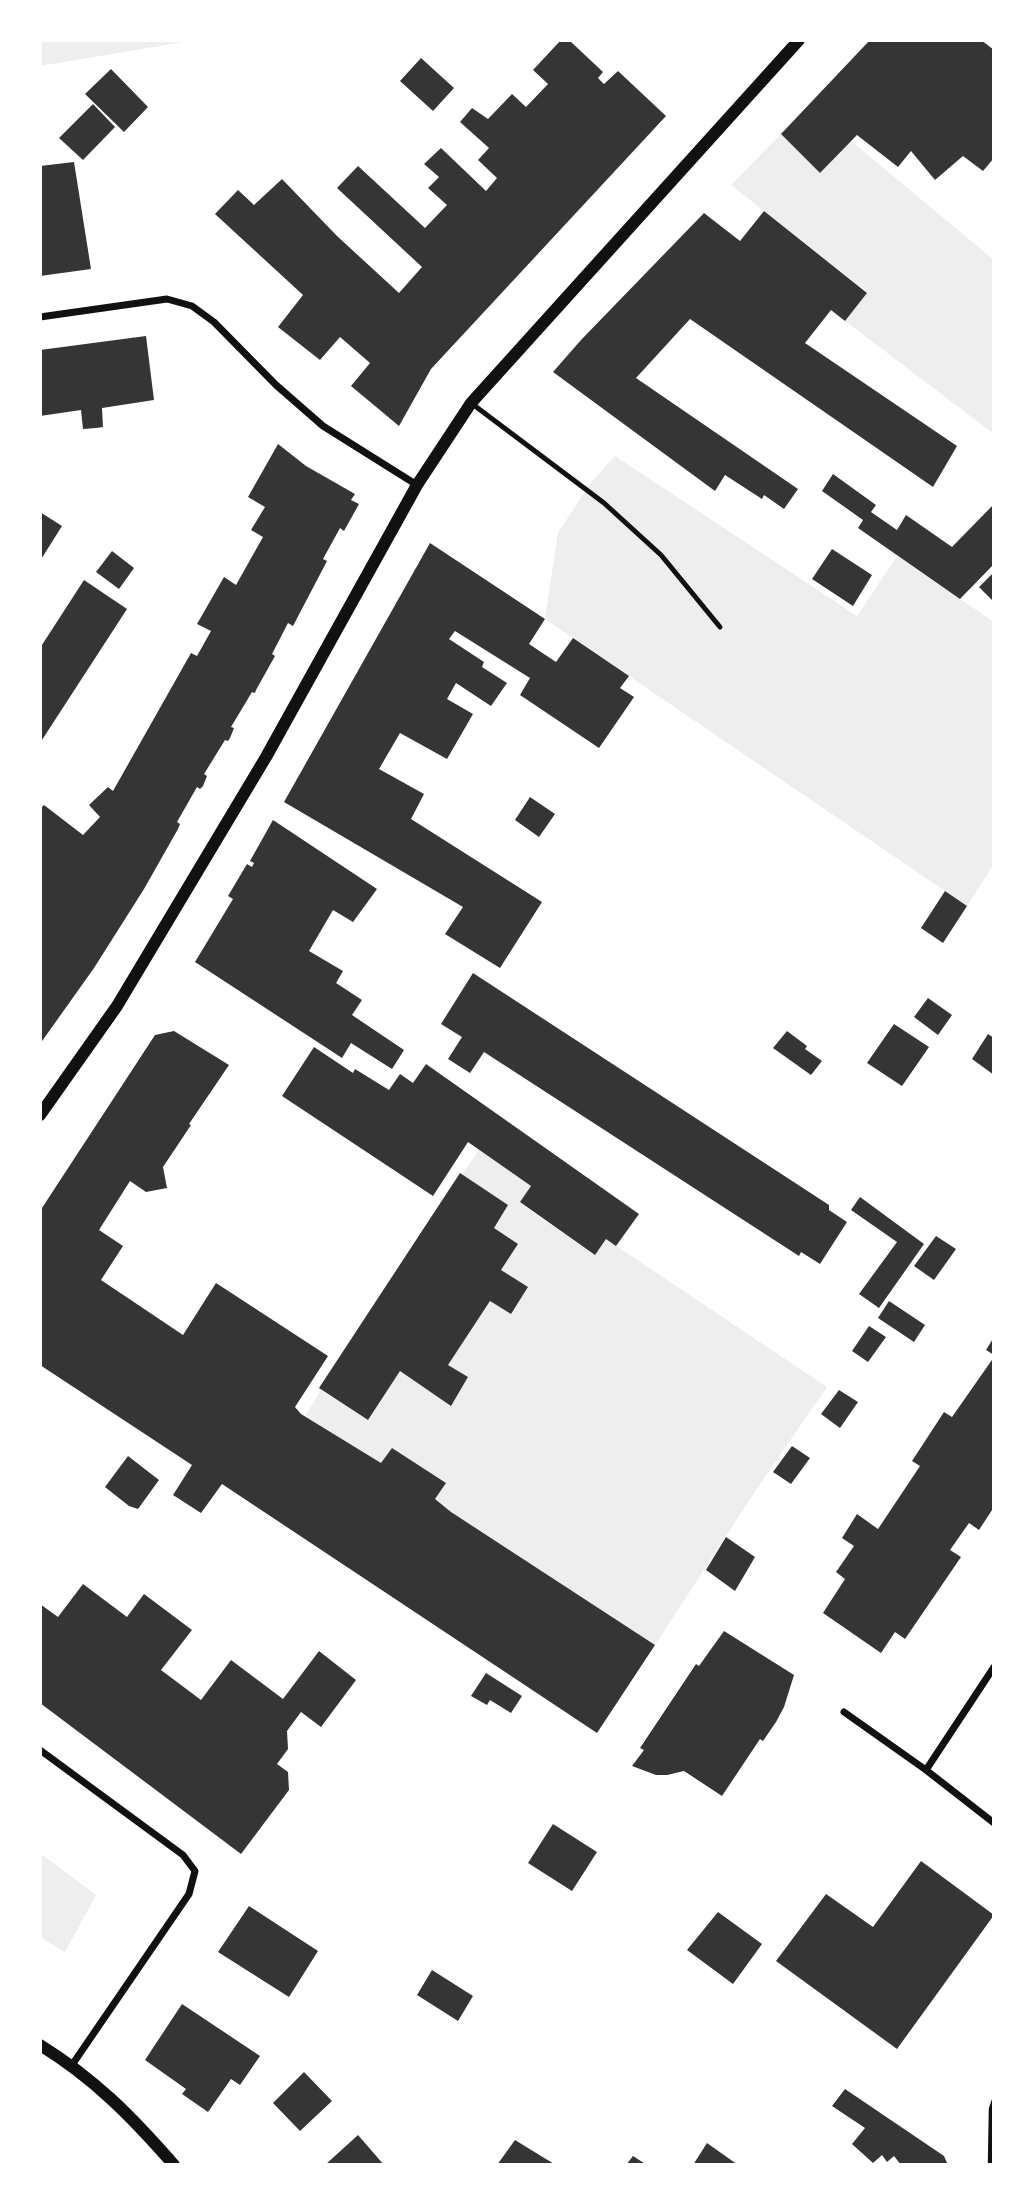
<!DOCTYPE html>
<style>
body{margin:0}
#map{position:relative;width:1034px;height:2205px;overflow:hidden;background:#fff;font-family:Poppins,sans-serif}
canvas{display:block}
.frame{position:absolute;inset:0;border:42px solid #fff;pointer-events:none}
</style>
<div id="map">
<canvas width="1034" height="2205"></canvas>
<div class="frame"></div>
</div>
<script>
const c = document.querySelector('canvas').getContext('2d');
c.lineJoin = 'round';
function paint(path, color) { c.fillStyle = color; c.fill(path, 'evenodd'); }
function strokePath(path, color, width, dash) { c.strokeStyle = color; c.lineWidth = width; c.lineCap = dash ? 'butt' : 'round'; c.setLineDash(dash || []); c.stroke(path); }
paint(new Path2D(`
 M40 40H195L40 66Z
 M781 134 820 173 851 141 994 260V434L845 321 867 292 731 185Z
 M615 456 857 616 897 556 994 622V864L967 906 545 619 558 533 589 485Z
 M479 1150 531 1186 520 1203 594 1255 606 1239 827 1387 760 1484 655 1645 451 1512 435 1499 445 1483 392 1448 381 1463 305 1416 321 1390 368 1420 400 1371 451 1405 468 1378 448 1365 490 1301 511 1314 528 1288 501 1270 518 1245 494 1228 508 1205 462 1175Z
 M40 1853 96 1895 65 1952 40 1937Z`), '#eee');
paint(new Path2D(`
 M561 40H569L603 72 598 78 604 84 618 71 666 116 431 369 399 426 351 386 370 363 340 337 320 360 278 327 303 295 215 214 238 190 254 205 282 179 337 236 399 293 422 267 337 188 358 166 425 228 447 205 428 188 439 177 424 164 441 148 486 191 497 178 478 160 489 148 460 122 472 108 488 119 512 94 526 107 548 84 533 70Z
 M870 40H981L994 50V158L983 171 963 156 935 180 911 151 898 167 857 135 820 173 781 134Z
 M421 58 454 88 433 111 400 81Z
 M111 69 148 107 124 132 85 94Z
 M93 104 115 127 83 160 59 138Z
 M74 162 91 269 40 276V166Z
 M764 211 867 293 845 321 831 310 805 343 957 446 933 487 690 319 636 378 798 489 784 509 764 495 762 499 725 475 715 491 553 372 581 340 704 213 740 241Z
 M146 336 154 400 102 408 103 427 96 428 83 429 81 410 40 416V350Z
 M278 444 306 466 355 494 351 500 359 504 344 531 340 528 323 559 327 561 293 626 288 623 272 654 275 656 256 690 255 693 252 692 231 727 234 728 230 738 228 741 225 740 204 774 207 776 203 786 200 789 197 787 177 822 180 824 178 829 144 889 94 968 40 1044V809L44 805 83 835 100 817 89 805 108 787 113 791 191 653 197 656 211 631 197 624 224 577 236 585 263 537 251 530 265 507 248 497Z
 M833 474 876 505 871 512 897 530 906 515 952 547 994 504V564L960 599 858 528 863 520 822 491Z
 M40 512 62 526 40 561Z
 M430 543 545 619 529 644 556 662 573 638 629 676 620 688 634 697 599 748 520 695 530 678 455 631 449 639 484 662 482 667 507 683 491 706 456 683 447 699 473 714 447 759 400 733 379 769 424 794 411 819 542 902 500 968 445 934 463 907 284 802Z
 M832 549 872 575 853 606 812 579Z
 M112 551 134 568 119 589 96 572Z
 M994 572V602L979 587Z
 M84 580 127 609 40 743V648Z
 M530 797 555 814 539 837 515 820Z
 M273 820 377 889 353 922 333 910 309 951 343 971 336 983 362 1000 352 1015 404 1050 392 1069 351 1043 342 1058 195 962 233 899 228 896 247 864 252 867 254 863 250 861Z
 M945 891 967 906 943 943 921 928Z
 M473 973 829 1205V1210L847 1222 820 1264 801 1252 799 1256 484 1052 470 1073 448 1059 462 1037 441 1024Z
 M928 998 952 1015 938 1035 914 1017Z
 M894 1024 929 1047 902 1086 867 1063Z
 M174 1031 229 1065 189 1124 191 1125 163 1167 167 1188 146 1192 130 1181 99 1230 123 1246 101 1280 183 1335 216 1283 328 1356 295 1407 301 1414 381 1463 392 1448 446 1483 435 1499 451 1512 655 1645 597 1733 222 1484 201 1513 173 1495 192 1465 40 1365V1211L155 1035Z
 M787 1031 807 1046 805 1049 822 1061 811 1075 773 1048Z
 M988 1034 994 1038V1075L972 1059Z
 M314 1047 353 1073 355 1069 389 1090 400 1074 413 1083 426 1064 639 1214 616 1246 606 1239 595 1255 520 1202 531 1186 468 1142 433 1196 282 1096Z
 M460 1173 508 1205 494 1228 518 1244 501 1270 528 1287 511 1314 490 1301 448 1365 468 1377 451 1406 400 1371 368 1420 319 1388Z
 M860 1197 924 1244 879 1308 859 1294 897 1242 851 1210Z
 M936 1236 956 1249 934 1280 914 1266Z
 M889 1301 925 1325 914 1342 878 1318Z
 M869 1326 886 1337 868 1362 852 1351Z
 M994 1337V1355L986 1350Z
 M994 1357V1507L979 1530 969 1523 950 1550 961 1557 905 1639 895 1632 881 1653 823 1613 845 1579 836 1572 854 1546 842 1538 857 1514 878 1529 920 1466 912 1461 944 1412 952 1417Z
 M839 1390 858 1402 840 1428 821 1414Z
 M792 1446 810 1458 791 1484 773 1472Z
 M128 1456 159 1480 138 1509 129 1506 105 1487Z
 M726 1537 755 1557 735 1591 706 1570Z
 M83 1584 127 1617 144 1594 192 1630 161 1670 201 1700 231 1660 283 1699 319 1651 356 1680 321 1727 301 1712 287 1731 288 1749 277 1764 288 1772 289 1790 241 1854 40 1703V1604L58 1617Z
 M724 1631 794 1675 784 1707 776 1722 763 1741 760 1739 722 1796 684 1771 667 1775H656L632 1766 644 1750 640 1748 696 1664 699 1666Z
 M486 1673 522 1696 511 1713 490 1700 487 1705 471 1696Z
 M553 1824 597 1852 572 1891 528 1863Z
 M921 1861 994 1915 897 2049 776 1961 826 1894 873 1927Z
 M249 1906 318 1951 289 1997 218 1952Z
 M718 1912 762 1944 733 1984 687 1950Z
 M432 1970 473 1996 458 2021 417 1995Z
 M182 2004 260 2056 240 2085 231 2079 208 2112 182 2094 186 2089 145 2060Z
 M304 2072 332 2101 300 2131 273 2103Z
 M845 2089 944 2156 948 2165H901L894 2156 887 2162 882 2155 873 2163 852 2144 865 2128 832 2106Z
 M358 2135 384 2165H325Z
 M515 2140 541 2156 556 2165H497Z
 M707 2143 738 2165H693Z
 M633 2156 647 2165H626Z`), '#353535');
strokePath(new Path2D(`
 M990 2165 991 2109 994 2100`), '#111', 4.5);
strokePath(new Path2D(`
 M471 403 604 503 661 555 720 627`), '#111', 5);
strokePath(new Path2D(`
 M40 317 167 299 192 306 214 322 276 385 323 426 417 485
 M994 1667 926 1770 994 1823
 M844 1712 926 1770
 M40 1750 183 1855 195 1871 189 1894 72 2065`), '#111', 7);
strokePath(new Path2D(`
 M40 1115 117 1006 266 757 417 485 471 403 799 40
 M40 2045C95 2079 132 2117 174 2165`), '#111', 12);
</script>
